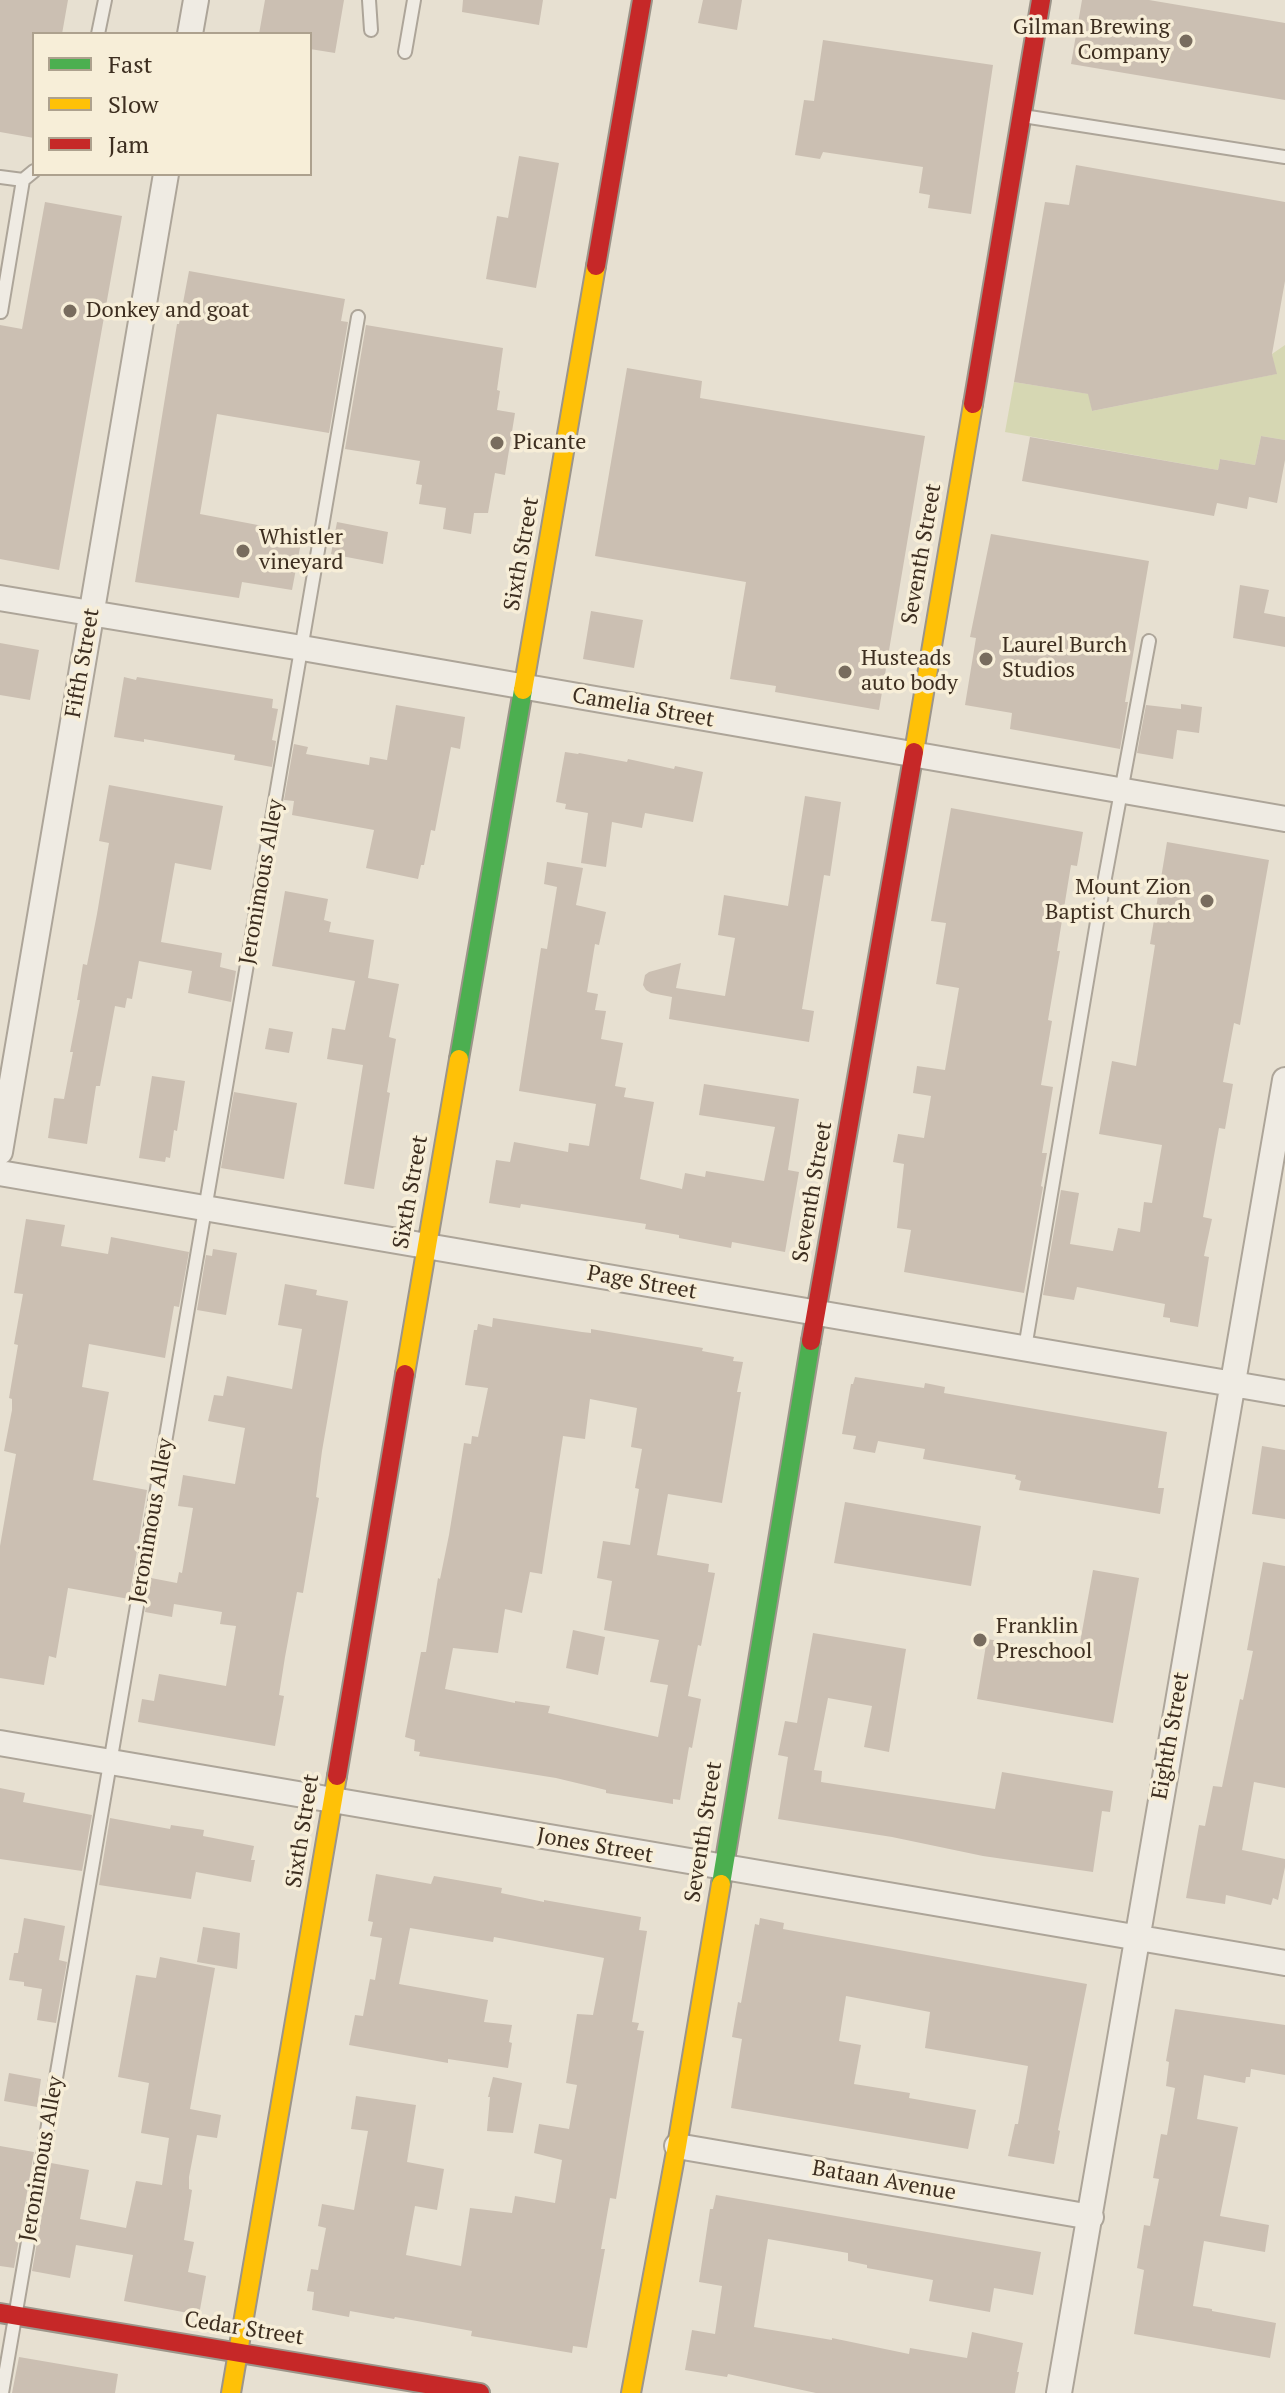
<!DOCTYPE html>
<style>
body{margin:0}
#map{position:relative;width:1285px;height:2393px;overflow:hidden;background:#e7e0d1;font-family:"PT Serif",serif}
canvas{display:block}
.legend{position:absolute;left:32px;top:32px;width:280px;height:144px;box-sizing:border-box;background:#f7eed8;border:2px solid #ada18e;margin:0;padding:10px 14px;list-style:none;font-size:24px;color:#3d2e20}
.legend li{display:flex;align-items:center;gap:16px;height:40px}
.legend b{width:40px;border:2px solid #ada18e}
</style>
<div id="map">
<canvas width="1285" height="2393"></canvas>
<ul class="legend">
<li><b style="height:10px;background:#4caf50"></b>Fast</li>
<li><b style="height:10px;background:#ffc107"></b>Slow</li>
<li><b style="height:10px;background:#c62828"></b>Jam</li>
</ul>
</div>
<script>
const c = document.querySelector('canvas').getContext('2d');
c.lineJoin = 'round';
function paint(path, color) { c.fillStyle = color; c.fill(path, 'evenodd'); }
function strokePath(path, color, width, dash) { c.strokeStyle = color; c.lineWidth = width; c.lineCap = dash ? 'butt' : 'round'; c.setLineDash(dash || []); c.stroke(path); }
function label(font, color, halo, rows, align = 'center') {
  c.font = font + ' "PT Serif",serif'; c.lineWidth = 7; c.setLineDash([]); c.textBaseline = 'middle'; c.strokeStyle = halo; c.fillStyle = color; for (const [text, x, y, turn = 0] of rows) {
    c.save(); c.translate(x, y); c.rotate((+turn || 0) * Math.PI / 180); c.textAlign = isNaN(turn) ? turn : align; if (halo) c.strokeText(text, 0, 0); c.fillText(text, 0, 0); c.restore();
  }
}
paint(new Path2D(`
 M1285 345V440L1261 436 1255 465 1220 459 1218 470 1005 432 1014 382 1089 394 1092 411 1276 374 1272 354Z`), '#d6d7b3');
paint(new Path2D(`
 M0 0H68L62 34H34V138L0 132Z
 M265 0H344L335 53 310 49V34H259Z
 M463 0H543L539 25 462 12Z
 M703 0H742L737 30 698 23Z
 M1082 0H1149L1285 23V100L1071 64Z
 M823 40 993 65 971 214 928 208 930 195 919 193 923 167 823 152 820 159 795 155 804 100 814 101Z
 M519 156 559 163 536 288 486 279 497 216 508 218Z
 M1076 165 1285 202V281L1272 354 1277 374 1092 411 1088 394 1014 382 1045 202 1069 205Z
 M45 202 122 216 59 570 0 559V325L22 329Z
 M189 271 345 299 341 321 348 322 329 433 217 414 200 514 263 526 262 530 302 537 292 590 242 582 239 598 135 582 177 324H179Z
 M366 325 503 348 497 390 500 391 497 410 515 413 505 475 495 473 488 513H474L471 534 443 529 446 508 419 504 422 485 416 484 420 461 345 449Z
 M627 368 702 381 700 398 925 436 879 710 775 692 776 686 730 679 746 582 595 556Z
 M1261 436 1285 440V460L1277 503 1249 497 1247 509 1217 503 1214 516 1022 481 1030 437 1218 470 1220 459 1255 465Z
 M337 522 388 532 383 564 331 554Z
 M991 534 1149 561 1125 702H1128L1120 749 1010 729 1012 713 965 705 976 638 970 637Z
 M1240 585 1269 590 1264 613 1285 617V647L1233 638Z
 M591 611 643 620 634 668 583 659Z
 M0 643 39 650 30 700 0 695Z
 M124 677 136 680 137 677 273 699 272 708 278 709 272 740 276 741 272 767 234 760 235 755 144 739V742L114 737Z
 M1181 704 1202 707 1199 733 1177 730 1173 759 1137 753 1146 705 1181 709Z
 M396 705 465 717 460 749 451 747 435 831 431 830 424 865H421L418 879 366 868 374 830 292 815 294 801 284 800 294 744 308 747 306 754 369 765 370 757 387 760Z
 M565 752 578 754 579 753 627 762 628 759 674 769 675 766 703 772 693 822 645 813 642 828 612 822 606 867 581 863 588 813 565 809 566 804 556 802Z
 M109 785 223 806 211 870 175 863 161 942 222 953 220 967 236 971 231 1002 188 993 192 971 139 961 132 999 127 998 125 1008 115 1006 100 1086H96L87 1144 48 1138 54 1098 64 1099 73 1052H70L80 1000H77L83 964 87 965 97 914 109 843 99 841Z
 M805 796 841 802 830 876 824 875 802 1009 814 1011 809 1042 669 1019 672 997 651 993 646 990 643 985 645 975 649 972 681 963 676 988 725 996 735 938 718 935 724 895 788 906Z
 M951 808 1083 832 1077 866 1071 865 1057 951H1060L1048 1020 1052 1021 1041 1085 1053 1087 1042 1153H1047L1041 1186 1043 1187 1024 1293 904 1272 911 1230 897 1228 904 1164 893 1162 898 1134 924 1138 931 1096 913 1093 917 1066 945 1070 959 988 936 984 946 923 931 921Z
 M1167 842 1269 860 1240 1025 1234 1023 1223 1082 1233 1084 1225 1129 1219 1128 1203 1217 1212 1219 1204 1256 1209 1257 1198 1327 1170 1322V1318L1163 1317 1165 1304 1077 1287 1074 1300 1043 1295 1061 1190 1079 1193 1070 1244 1113 1251 1118 1228 1140 1232 1144 1202 1152 1203 1162 1145 1099 1134 1112 1061 1136 1066 1155 945 1150 944Z
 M547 862 583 868 576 905 606 912 599 945 595 944 587 992 598 994 595 1010 606 1011 601 1039 623 1043 615 1086 626 1088 624 1097 654 1102 640 1179 682 1189 685 1173 705 1177 706 1171 764 1181 775 1127 699 1115 704 1084 799 1099 788 1170 799 1172 785 1252 732 1242 731 1248 679 1238V1235L645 1229 646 1224 521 1204 520 1208 489 1203 496 1160 510 1162 514 1142 568 1152 569 1143 589 1146 596 1104 519 1091 541 948 547 949 557 887 544 884Z
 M285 891 328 899 324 920 331 922 329 932 374 940 368 978 399 984 389 1037 396 1039 387 1092 390 1093 374 1189 344 1184 363 1065 327 1059 332 1028 345 1030 355 981 272 966Z
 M269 1028 293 1032 289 1053 265 1049Z
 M152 1076 185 1081 177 1131 174 1130 170 1158 166 1157 165 1162 139 1158Z
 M234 1092 297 1103 284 1179 221 1168Z
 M26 1219 65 1225 61 1246 108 1254 111 1237 189 1252 179 1307 174 1306 165 1358 89 1344 82 1387 109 1392 93 1480 147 1490 129 1599 68 1588 56 1658 49 1656 44 1685 0 1678V1546L16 1454 4 1451 12 1410V1399L9 1398 18 1345 14 1344 23 1294 14 1293Z
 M213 1249 237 1253 226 1315 197 1310 206 1255 212 1256Z
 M285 1284 317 1290 316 1295 348 1301 322 1451 316 1497 319 1498 303 1593 297 1592 285 1657 279 1695 284 1696 275 1746 138 1722 142 1699 154 1701 159 1674 226 1686 236 1626 220 1624 222 1612 174 1604 172 1617 145 1612 151 1578 177 1583 179 1572 182 1573 193 1508 178 1506 183 1475 235 1484 245 1428 208 1421 214 1395 223 1396 227 1376 292 1389 302 1329 278 1325Z
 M493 1318 582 1332 591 1333V1329L703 1348 702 1351 734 1357 733 1361 743 1362 737 1392H741L722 1503 668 1494 657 1555 709 1564 708 1572 715 1573 701 1646 698 1645 688 1696 701 1699 692 1748 689 1747 680 1800 673 1799V1804L606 1793V1790L556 1778 419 1756 420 1752 414 1751 415 1740 405 1737 421 1652H426L438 1578 440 1579 449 1535 464 1443 471 1444 472 1436 478 1437 488 1388 465 1385 474 1330H477L478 1324 492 1327ZM590 1399 637 1408 631 1447 642 1449 635 1488 639 1489 630 1545 603 1541 597 1578 612 1581 604 1630 659 1640 650 1682 668 1685 658 1737 548 1713 550 1706 515 1701V1703L445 1689 453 1648 498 1653 505 1609 522 1613 530 1572 542 1574 563 1436 585 1439Z
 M855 1377 924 1388 925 1383 945 1387 944 1393 1167 1432 1158 1488H1164L1160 1514 1019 1490 1021 1481 1015 1479 1016 1475 923 1459 925 1449 878 1441 875 1453 853 1449 856 1436 842 1434 851 1384H853Z
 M1262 1446 1285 1450V1519L1252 1514Z
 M845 1502 981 1526 971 1586 834 1563Z
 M1263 1562 1285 1566V1788L1254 1782 1242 1850 1285 1859V1867L1278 1900 1273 1898 1271 1905 1226 1895 1225 1904 1186 1898 1199 1825 1205 1826 1213 1786 1222 1787 1240 1699 1243 1700 1253 1651 1247 1650Z
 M1093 1570 1139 1578 1113 1723 977 1699 987 1639 1078 1654Z
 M573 1630 605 1637 598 1675 566 1668Z
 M813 1633 906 1649 889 1752 864 1747 872 1706 828 1698 814 1770 822 1771 821 1782 995 1809 1002 1772 1113 1791 1110 1812 1102 1811 1093 1872 983 1856 892 1837 778 1819 788 1757 778 1755 785 1721 797 1723Z
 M0 1788 25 1793 23 1802 92 1815 82 1871 0 1859Z
 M110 1818 170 1829 171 1825 204 1830 203 1836 254 1846 251 1860H255L251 1882 196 1872 191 1899 99 1885Z
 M376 1874 431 1884 434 1876 502 1888 501 1893 544 1902V1900L641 1917 639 1930 647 1931 632 2022 639 2023 637 2030 644 2031 616 2199 610 2198 601 2249H605L587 2348 573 2346 572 2353 471 2336 472 2331 395 2317 394 2319 350 2311 349 2317 312 2310 314 2292 307 2291 311 2269 318 2270 326 2228 318 2226 322 2204 354 2210 368 2131 351 2129 356 2096 416 2105 407 2162 444 2169 437 2210 415 2206 406 2255 461 2266 470 2208 512 2213 515 2196 555 2203 562 2160 534 2153 539 2124 569 2129 577 2085 566 2083 577 2014 593 2015 604 1958 494 1937 493 1942 410 1928 399 1984 488 2000 484 2022 512 2025 509 2042 512 2043 508 2068 448 2059V2063L349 2045 355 2015 363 2016 370 1979 375 1980 382 1938 370 1936 373 1922 368 1921Z
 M24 1918 65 1926 59 1960 67 1962 56 2023 37 2020 42 1989 24 1986V1982L9 1980 14 1953H18Z
 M760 1918 784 1923 783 1929 1087 1984 1058 2130 1060 2131 1054 2164 1008 2156 1015 2124H1018L1028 2066 925 2048 930 2012 846 1996 839 2041 861 2045 854 2084 910 2093 909 2098 976 2110 968 2149 731 2108 742 2039 732 2037 738 2002 741 2003 755 1924 759 1925Z
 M203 1927 240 1933 237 1969 197 1962Z
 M160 1957 215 1968 190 2109 221 2115 217 2138 197 2135 189 2177V2189L192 2190 184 2240 194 2242 188 2272 206 2276 199 2315 124 2301 133 2255 76 2245 70 2278 32 2271 51 2163 89 2170 80 2219 126 2228 136 2181 162 2185 169 2138 141 2133 149 2083 118 2077 136 1975 156 1978Z
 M1175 2009 1285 2025V2075L1251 2069 1250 2077H1246L1245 2083 1204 2075 1197 2119 1238 2127 1220 2216 1269 2225 1265 2252 1204 2241 1193 2306 1212 2309V2311L1276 2323 1270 2358 1134 2334 1144 2270 1137 2268 1144 2225 1150 2226 1159 2179 1153 2178 1161 2134 1167 2135 1175 2088 1166 2086 1169 2062 1166 2061Z
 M9 2073 41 2079 37 2107 4 2101Z
 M493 2077 522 2083 513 2133 487 2131 490 2097H488Z
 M0 2146 34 2152 14 2268 0 2266Z
 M716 2195 1041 2252 1033 2295 994 2288 990 2312 929 2301 933 2280 867 2268V2265L848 2261V2253L768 2239 754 2327 832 2340V2338L909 2354 910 2348 967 2358 972 2332 1023 2343 1017 2372H1019L1015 2393H816L728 2374 727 2377 685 2370 692 2330 715 2334 722 2286 699 2282 710 2209H713Z
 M19 2357 118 2374 115 2393H12Z`), '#cbbfb2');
const lane = new Path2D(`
 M369 0 371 30
 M98 34 105 0
 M405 52 414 0
 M1023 116 1285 157
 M0 177 23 180
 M1 312 23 180 34 171
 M1025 1348 1099 910 1149 641
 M2 2393 358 317`);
const street = new Path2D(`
 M190 34 196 0
 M0 598 302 648 1285 819
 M0 1152 166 174
 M0 1173 1285 1393
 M0 1743 1285 1963
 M677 2146 1091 2217
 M1059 2393 1285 1080`);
const fast = new Path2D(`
 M459 1059 523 690
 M721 1884 811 1341`);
const slow = new Path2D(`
 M523 690 596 266
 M914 752 973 404
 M405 1374 459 1059
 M231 2393 337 1776
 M631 2393 677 2146 721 1884`);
const jam = new Path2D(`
 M596 266 642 0
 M973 404 1041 0
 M811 1341 914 752
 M337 1776 405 1374
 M0 2313 480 2393`);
strokePath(lane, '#ada599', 16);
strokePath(street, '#ada599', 28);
strokePath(fast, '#9c958a', 22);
strokePath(slow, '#9c958a', 22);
strokePath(jam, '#9c958a', 22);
strokePath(lane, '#efebe3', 12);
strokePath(street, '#efebe3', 24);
strokePath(fast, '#4caf50', 18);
strokePath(slow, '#ffc107', 18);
strokePath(jam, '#c62828', 18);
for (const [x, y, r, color] of [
 [1186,41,8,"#786c5e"],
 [70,311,8,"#786c5e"],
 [497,443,8,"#786c5e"],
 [243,551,8,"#786c5e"],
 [986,659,8,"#786c5e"],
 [845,672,8,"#786c5e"],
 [1207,901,8,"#786c5e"],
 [980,1640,8,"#786c5e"]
]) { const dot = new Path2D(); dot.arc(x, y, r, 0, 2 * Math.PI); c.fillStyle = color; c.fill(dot); strokePath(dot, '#f7eed8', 3); }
label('22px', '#3d2e20', '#f7eed8', [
 ["Gilman Brewing",1170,28,"right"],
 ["Company",1170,53,"right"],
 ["Donkey and goat",86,311],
 ["Picante",513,443],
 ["Whistler",259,538],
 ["vineyard",259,563],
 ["Laurel Burch",1002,646],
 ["Studios",1002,671],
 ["Husteads",861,659],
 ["auto body",861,684],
 ["Mount Zion",1191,888,"right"],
 ["Baptist Church",1191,913,"right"],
 ["Franklin",996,1627],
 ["Preschool",996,1652]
], 'left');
label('22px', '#3d2e20', '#f7eed8', [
 ["Sixth Street",522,554,-80],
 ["Seventh Street",922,554,-80],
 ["Fifth Street",83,663,-80],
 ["Camelia Street",643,708,10],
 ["Jeronimous Alley",262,882,-80],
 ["Sixth Street",411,1192,-80],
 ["Seventh Street",813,1192,-80],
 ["Page Street",642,1283,10],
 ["Jeronimous Alley",152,1521,-80],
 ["Eighth Street",1171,1736,-80],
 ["Sixth Street",303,1831,-81],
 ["Seventh Street",704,1832,-81],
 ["Jones Street",595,1846,10],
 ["Jeronimous Alley",42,2159,-80],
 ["Bataan Avenue",884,2181,10],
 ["Cedar Street",244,2329,9]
]);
</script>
